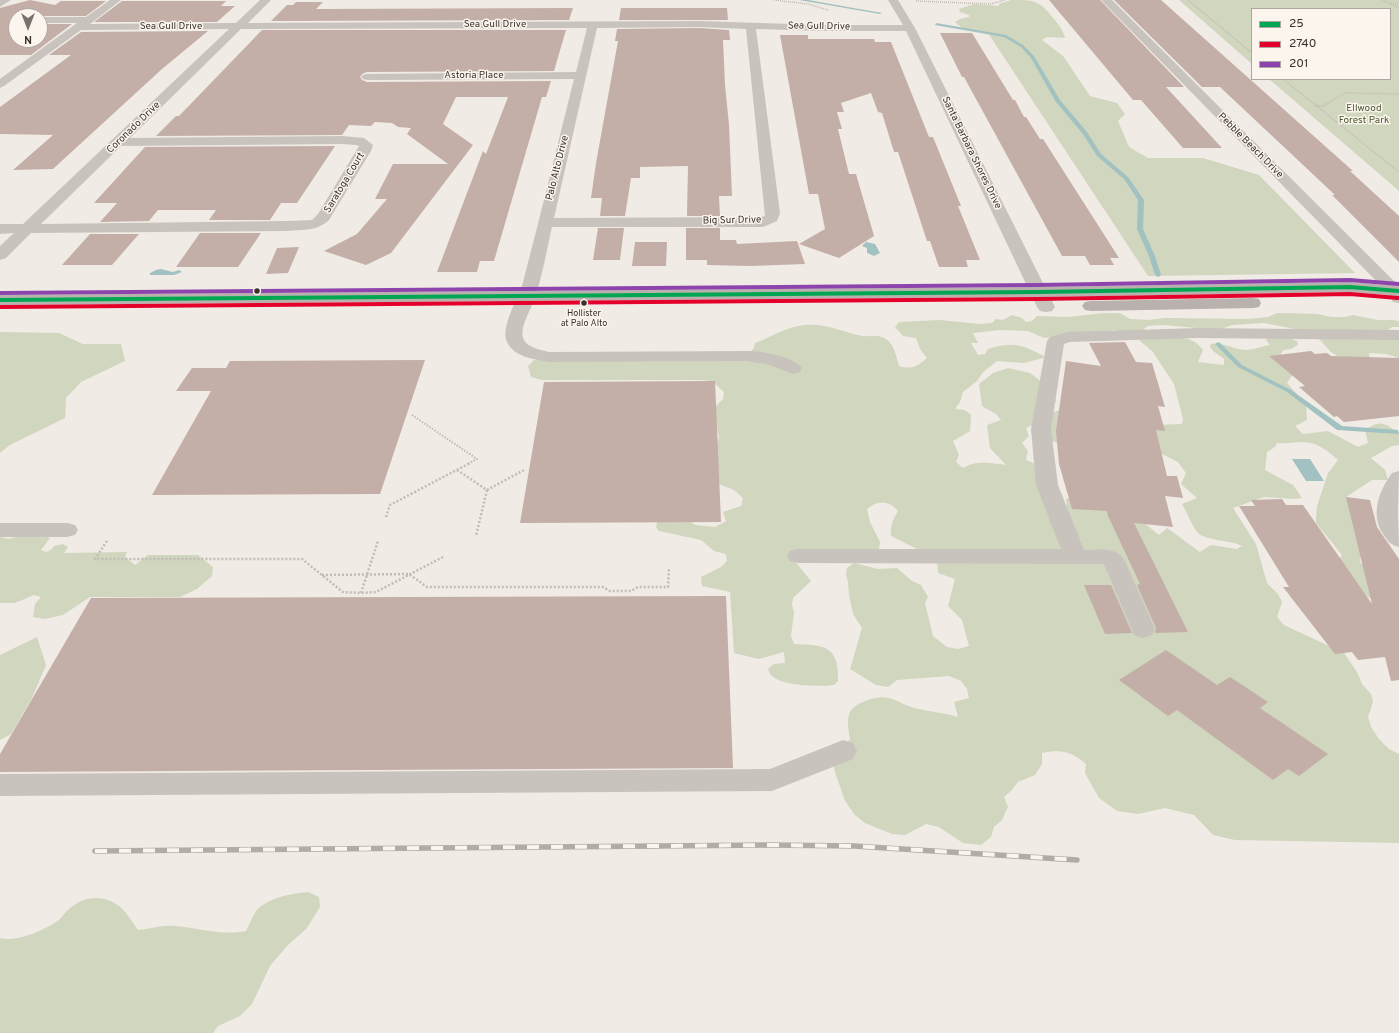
<!DOCTYPE html>
<style>
body{margin:0}
#map{position:relative;width:1399px;height:1033px;overflow:hidden;background:#f0ebe5;font-family:Overpass,sans-serif}
canvas{display:block}
.legend{position:absolute;left:1251px;top:8px;width:140px;height:72px;box-sizing:border-box;background:#fbf5ee;border:1px solid #aea6a0;margin:0;padding:5px 7px;list-style:none;font-size:12px;color:#3b302b}
.legend li{display:flex;align-items:center;gap:8px;height:20px}
.legend b{width:20px;border:1px solid #aea6a0}
.north{position:absolute;left:8px;top:8px;width:40px;height:40px;box-sizing:border-box;background:#fbf5ee;border:1px solid #aea6a0;border-radius:50%;rotate:180deg;font-size:11px;font-weight:700;line-height:16px;text-align:center;color:#3b302b}
.north::after{content:'';display:block;margin:auto;width:14px;height:18px;background:#7a716c;clip-path:polygon(50% 0,100% 100%,50% 72%,0 100%)}
</style>
<div id="map">
<canvas width="1399" height="1033"></canvas>
<ul class="legend">
<li><b style="height:5px;background:#00a651"></b>25</li>
<li><b style="height:5px;background:#e4002b"></b>2740</li>
<li><b style="height:5px;background:#8e44ad"></b>201</li>
</ul>
<div class="north">N</div>
</div>
<script>
const c = document.querySelector('canvas').getContext('2d');
c.lineJoin = 'round';
function paint(path, color) { c.fillStyle = color; c.fill(path, 'evenodd'); }
function strokePath(path, color, width, dash) { c.strokeStyle = color; c.lineWidth = width; c.lineCap = dash ? 'butt' : 'round'; c.setLineDash(dash || []); c.stroke(path); }
function label(font, color, halo, rows, align = 'center') {
  c.font = font + ' Overpass,sans-serif'; c.lineWidth = 3; c.setLineDash([]); c.textBaseline = 'middle'; c.strokeStyle = halo; c.fillStyle = color; for (const [text, x, y, turn = 0] of rows) {
    c.save(); c.translate(x, y); c.rotate((+turn || 0) * Math.PI / 180); c.textAlign = isNaN(turn) ? turn : align; if (halo) c.strokeText(text, 0, 0); c.fillText(text, 0, 0); c.restore();
  }
}
paint(new Path2D(`
 M1011 0C1035 0 1039 0 1054 19 1059 25 1063 30 1065 38L1047 37 1042 40 1063 56 1090 96 1117 103 1125 114 1118 121 1129 147 1148 158H1203L1259 175 1355 273 1148 276 988 33 962 28 955 22 960 19 969 17V15L960 12 959 9 974 4 999 6V4Z
 M1179 0H1399V191L1269 79H1390V9H1252V64Z
 M1103 313H1120L1130 319 1149 320 1165 318 1248 319 1268 317 1277 313H1287L1317 314 1332 317H1345L1353 315 1378 320H1393L1399 321V327H1392L1388 330 1390 332 1399 333V358L1386 354 1369 353 1371 364 1337 356 1331 352 1320 340 1305 331 1264 323 1232 325 1219 330 1163 325 1147 326 1141 333 1112 330 1103 335H1074L1044 338 1028 331 1000 330 973 333 978 343H971L978 355 985 354 988 349C1016 341 1021 345 1046 357L1024 363 997 361 983 372 977 381 963 392 960 402 955 409 965 410 971 415 970 431 953 441 959 455 956 462 963 468C976 460 991 463 1006 465L990 448 987 425 1001 420 996 414 982 406 979 384 993 373 1008 368 1030 373 1051 389 1056 401 1046 414 1060 410 1072 447 1043 439 1038 422 1026 428 1029 436 1022 443 1028 451 1026 460 1040 466 1057 504 1067 505 1066 499 1079 496 1123 506 1159 535 1167 528 1200 552 1211 545 1237 549 1242 546C1231 540 1205 541 1197 532 1191 524 1187 512 1182 504L1197 498 1181 484 1186 473 1178 462 1162 454 1135 446 1156 425 1182 424 1183 419 1174 384 1153 352 1139 340C1160 338 1189 330 1203 350L1198 362 1224 365V359L1213 351 1210 347 1211 344C1223 342 1233 349 1245 350 1254 350 1262 346 1270 345L1266 340 1270 336 1287 337 1297 341 1298 345 1291 349 1283 350 1277 361 1293 374 1287 383 1306 405 1307 420 1295 426 1303 434 1328 431 1358 447 1368 443 1365 430C1381 419 1384 423 1399 433V445L1392 446 1371 458 1385 470 1388 480H1372L1346 497C1366 525 1365 529 1360 562L1378 577 1375 602 1356 588 1337 562 1342 555 1316 523V517L1317 506 1328 473 1338 460C1328 451 1317 442 1303 442 1294 442 1286 444 1277 443L1275 447 1267 452 1265 470 1293 485 1302 498 1294 499 1264 497 1233 508 1256 544 1267 583 1278 594 1282 602 1277 617 1284 625 1344 653 1357 672 1362 684 1371 694 1373 702 1368 717 1371 727 1379 739 1389 749 1399 754V843L1235 840 1213 835 1194 815 1165 808 1138 814 1117 811 1099 798 1085 773 1086 764C1072 752 1061 749 1042 753V764L1035 775 1018 782 1012 790 1004 797 1008 807 1002 820 994 827 991 837 981 845 963 843 939 827 926 824 905 835 892 834 865 823 855 815 845 801 834 769V753L841 744 850 740C849 732 846 720 850 712 856 702 878 695 889 698 899 701 908 707 918 709 932 712 945 713 958 717L954 702 969 698 967 689 961 681 949 676 897 680 888 687 876 685 850 669 862 628 853 614 849 595 848 582 846 575 847 568 854 563 878 569 897 568 912 581 921 585 928 597 925 603 933 636 947 647 958 649 969 646 962 620 948 606 955 579 938 573 937 559 891 536C890 527 893 519 898 511 889 500 877 500 867 509L870 522 880 542 879 549 794 560 811 581 793 598 792 605 794 613 791 636 794 644C824 645 839 645 838 681L834 685C819 687 785 686 773 677 770 675 769 672 768 669L774 664 785 663 784 652 759 659 734 653 730 592 702 586 701 577 721 567 727 561 726 554 714 551 701 540 659 531 656 527 657 522 686 519 695 525 715 527 726 521 723 512 741 506 743 498 734 490 706 479 719 437 717 427 714 422V408L723 399 724 392 713 382 704 380H542L531 377 528 366 534 360 548 358 751 351 754 348 755 343C769 338 783 329 798 326 821 321 840 331 862 336 870 337 879 334 886 339 895 345 896 357 899 366 911 370 919 366 927 358L920 349 916 338 903 336 895 327 899 322 940 320 980 324 992 323 996 319 1003 320 1012 315 1022 318 1026 322 1032 321 1037 316 1069 317Z
 M0 332 59 333 83 344H121L125 361 81 382 66 398 65 418 10 445 0 453Z
 M22 535H43L50 538 41 550 46 552 51 550 54 546 63 544 68 547 64 553 127 552 125 557 135 565 148 555H198L213 567 212 576 197 589 180 597H90L63 615 45 619 33 617 35 604 41 597 34 595 15 603H0V537L9 539Z
 M37 637 46 665 32 698 11 734 0 740V655Z
 M308 892 319 897 320 907 307 928 287 946 270 966 252 1004 240 1016 218 1026 213 1033H0V938C16 943 48 929 60 919 63 916 65 912 68 910 82 897 100 894 116 904 125 909 132 922 138 930 150 929 163 925 175 926 200 928 221 936 246 931 250 924 253 914 258 909 270 897 291 894 308 892Z`), '#d1d6bf');
paint(new Path2D(`
 M866 242 875 244 880 253 874 256 867 253V248L862 246Z
 M161 269 173 272 179 270 182 272 174 275H150V273L156 270Z
 M1292 459H1310L1324 481H1306Z`), '#a1c2c1');
paint(new Path2D(`
 M799 0H808L882 13 880 14Z
 M936 23 1006 35 1023 45 1034 56 1060 100 1087 132 1101 154 1128 177 1144 200 1143 229 1155 256 1161 275 1160 276 1158 277 1155 275 1149 256 1137 229 1138 200 1124 179 1097 156 1083 134 1056 102 1031 58 1021 47 1004 37 935 25Z
 M1218 342 1220 343 1242 365 1291 390 1342 426 1398 430 1399 434 1337 430 1287 392 1238 367 1215 344Z`), '#a1c2c1');
paint(new Path2D(`
 M30 0 55 5 61 1H106L86 16H16V40H40V24H72L31 55H0V8Z
 M1049 0H1100L1184 87H1166L1222 148H1183L1141 100H1133Z
 M1114 0H1161L1353 171H1350L1399 216V262L1332 195H1335L1220 87H1202Z
 M122 1H226L221 6H235L217 22H94Z
 M296 2H323L316 9 573 8 569 20 271 21 287 5H293Z
 M621 8H727L728 20H619Z
 M700 28 729 30 730 40H723L725 85 729 125 732 196H719L720 216H687L688 166 640 167V178H631L625 216H600L602 198H591L596 163 618 41H615L617 29Z
 M262 30H566L554 71 367 72 362 74 360 77 362 80 367 82 551 81 546 97H542L494 261H480L477 272H437L483 151 486 154 508 97H456L443 124 473 145 391 253 366 265 324 251 357 234 387 199H375L393 164H448L407 134 411 128 398 127 392 123 375 122 371 126 349 125 342 135 156 136 176 116H179Z
 M208 31 162 69 53 169 13 170 53 135 0 134V107L71 55H49L81 32Z
 M940 33H972L1013 100H1015L1024 117H1026L1040 139H1043L1119 258H1110L1114 265H1090L1085 256H1062L964 77H962Z
 M780 35H808V39H874L875 42H891L929 137H933L961 206H958L980 260H966L968 267H939L930 241H927L898 152H894L882 113 878 112 871 93 841 103 844 112H837L842 129H838L849 174H856L874 236 839 258 799 244 825 229 818 194H809Z
 M335 146 297 203H281L270 220H209L216 210H158L149 221 100 222 117 203H94L145 147Z
 M598 228H624L620 260H593Z
 M686 228H720V240H736L737 244 797 241 805 264 750 266 707 265V260H686Z
 M200 233H261L238 267H176Z
 M90 234H139L112 265H62Z
 M635 242H667L666 266H632Z
 M299 247 288 273 266 274 277 248Z
 M1125 342 1136 362 1152 363 1165 407 1158 406 1165 431 1156 430 1167 476H1177L1183 498 1165 496 1173 527 1134 523 1188 632 1155 633 1156 628 1137 585 1140 584 1108 516 1107 511 1072 509 1059 464 1056 431 1066 361 1101 366 1089 343Z
 M1311 351 1315 354 1327 353 1331 356 1399 358V416L1344 422 1337 416 1334 417 1299 387 1305 386 1269 356Z
 M425 360 380 494 152 495 211 391H176L192 368H226L230 361Z
 M715 381 721 522 520 523 544 382Z
 M1346 497 1370 500 1377 527 1399 559V680L1391 681 1385 657 1358 660 1352 652 1335 654 1283 587H1289L1239 506H1255L1251 500 1282 499 1286 505H1303L1372 604Z
 M1084 585H1111L1132 633 1105 634Z
 M726 596 733 768 0 772V754L91 598Z
 M1166 650 1217 685 1230 677 1268 702 1260 708 1328 754 1299 776 1288 769 1273 780 1177 710 1168 716 1119 680Z`), '#c3afa7');
strokePath(new Path2D(`
 M774 0 808 4 828 10
 M1188 0 1252 53
 M1382 0 1399 8
 M916 1 990 4 1005 0
 M1391 3 1399 4
 M1283 79 1399 172
 M1315 106H1323L1345 93 1399 94`), '#c2bbb6', 1.5, [1, 1]);
strokePath(new Path2D(`
 M412 415 477 459 468 464`), '#c2bbb6', 2, [1.5, 1.5]);
strokePath(new Path2D(`
 M457 470 487 490 476 536
 M487 490 524 470
 M386 517 390 505 470 463
 M107 541 95 559H302L343 592 361 593 376 592 443 557
 M322 575 409 574 427 587H603L610 591H631L638 587H668L669 568
 M361 593 378 541`), '#c2bbb6', 2.5, [2, 2]);
paint(new Path2D(`
 M0 0H11L0 7Z
 M110 0H121L90 24 236 23 260 0H271L248 23 700 21 821 25H903L888 0H898L915 28 1055 307 1052 311 1046 312 1040 311 1037 307 906 31H821L756 29 780 213 777 221 763 227H552C546 253 542 280 532 305 528 315 519 330 524 340 528 348 542 350 549 352L752 351C765 352 794 357 802 368L800 372 793 374 767 364 745 361 549 362C534 359 511 357 506 339 502 324 519 297 523 282 541 214 557 146 574 79L367 80 363 79 361 77 363 75 367 74 576 72 587 28 241 29 130 138 342 136 364 138 373 145 371 151 329 220C316 232 304 229 287 231L31 233 6 258 0 260V246L14 233 0 234V224H23L229 29 81 30 4 86 0 88V79L77 23H40V17H86ZM700 27 746 29 765 216 761 217 554 218 597 28ZM342 144 356 145 359 146 318 214 312 220 287 221 41 224 121 146Z
 M1101 0H1112L1399 286V303L1393 302 1388 293Z
 M1198 328 1399 330V340L1198 338 1070 342 1064 344 1051 429 1058 485 1084 550C1097 550 1115 546 1124 559L1155 629 1152 635 1143 638 1134 635 1104 564 798 563 790 561 787 556 790 551 798 549H1061L1036 485 1031 429 1047 341 1050 337 1068 332Z
 M1399 471 1398 512 1399 547C1390 545 1388 541 1383 534 1370 514 1379 491 1392 473Z
 M0 523H67L75 525 78 530 75 535 67 537H0Z
 M843 740 853 743 857 751 853 759 772 791 0 796V774L770 769Z`), '#c9c3be');
paint(new Path2D(`
 M1350 282 1399 286V296L1350 292 1038 297 0 305V295L1038 287Z
 M1253 298 1259 299 1261 303 1259 307 1253 308 1091 311 1085 310 1082 306 1085 302 1091 301Z`), '#b8b1ad');
const rail = new Path2D(`
 M95 851 770 845 854 846 1077 860`);
strokePath(rail, '#b1aca8', 5.5);
strokePath(rail, '#fbf5ee', 4, [12]);
strokePath(new Path2D(`
 M0 300 1038 292 1350 287 1399 291`), '#00a651', 4);
strokePath(new Path2D(`
 M0 307 1038 299 1350 294 1398 298`), '#e4002b', 4);
strokePath(new Path2D(`
 M0 293 1038 285 1350 280 1399 284`), '#8e44ad', 4);
for (const [x, y, r, color] of [
 [257,291,3.5,"#3b302b"],
 [584,303,3.5,"#3b302b"]
]) { const dot = new Path2D(); dot.arc(x, y, r, 0, 2 * Math.PI); c.fillStyle = color; c.fill(dot); strokePath(dot, '#fbf5ee', 1.5); }
label('9px', '#3b302b', '#fbf5ee', [
 ["Hollister",584,314],
 ["at Palo Alto",584,324]
]);
label('10px', '#3b302b', '#fbf5ee', [
 ["Sea Gull Drive",495,25],
 ["Sea Gull Drive",171,27],
 ["Sea Gull Drive",819,27,1],
 ["Astoria Place",474,76],
 ["Coronado Drive",134,128,-44],
 ["Pebble Beach Drive",1250,146,45],
 ["Santa Barbara Shores Drive",971,153,64],
 ["Palo Alto Drive",558,168,-76],
 ["Saratoga Court",345,183,-59],
 ["Big Sur Drive",732,221,-1]
]);
label('10px', '#4a5a2e', '#fbf5ee', [
 ["Ellwood",1364,109],
 ["Forest Park",1364,121]
]);
</script>
